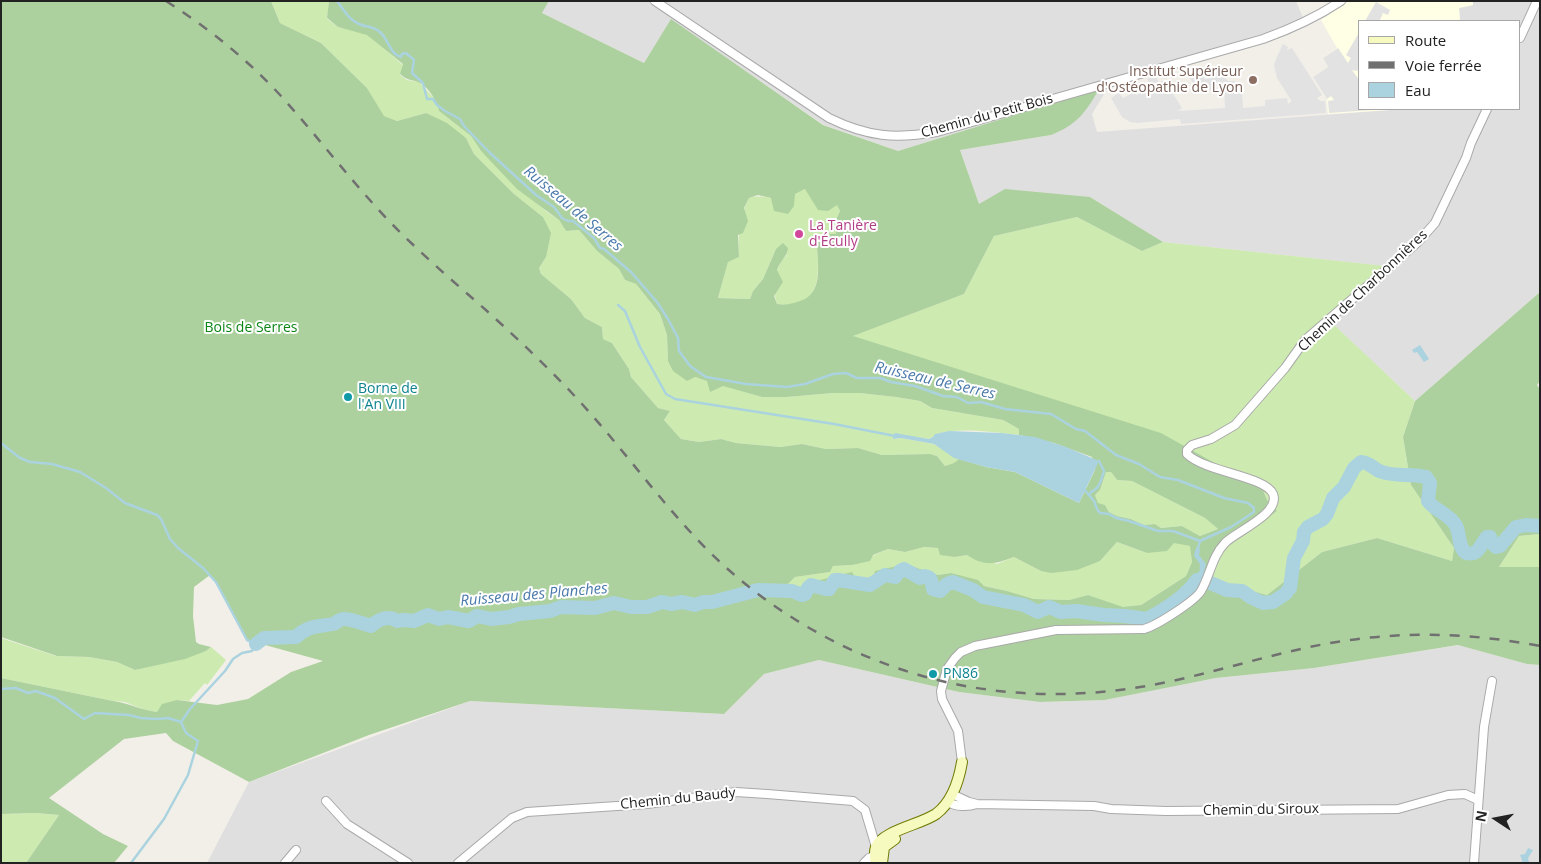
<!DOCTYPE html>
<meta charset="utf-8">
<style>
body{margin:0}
#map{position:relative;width:1541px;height:864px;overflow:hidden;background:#f2efe9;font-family:"Open Sans",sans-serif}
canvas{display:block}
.frame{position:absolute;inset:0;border:2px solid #222;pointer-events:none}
.legend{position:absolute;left:1358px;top:20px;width:162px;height:90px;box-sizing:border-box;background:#fff;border:1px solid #a7a7a7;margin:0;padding:6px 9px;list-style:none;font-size:15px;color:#222}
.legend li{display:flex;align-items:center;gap:10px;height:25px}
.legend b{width:25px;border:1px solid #a7a7a7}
.north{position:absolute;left:1471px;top:794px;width:50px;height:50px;-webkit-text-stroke:4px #fff;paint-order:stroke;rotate:281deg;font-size:14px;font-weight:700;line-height:20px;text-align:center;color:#222}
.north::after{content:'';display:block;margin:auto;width:18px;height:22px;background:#222;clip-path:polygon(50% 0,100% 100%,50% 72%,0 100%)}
</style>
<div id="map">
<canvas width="1541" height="864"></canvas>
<div class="frame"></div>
<ul class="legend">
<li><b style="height:6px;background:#f7fabf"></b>Route</li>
<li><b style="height:6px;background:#707070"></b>Voie ferrée</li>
<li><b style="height:14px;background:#aad3df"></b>Eau</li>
</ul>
<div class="north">N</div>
</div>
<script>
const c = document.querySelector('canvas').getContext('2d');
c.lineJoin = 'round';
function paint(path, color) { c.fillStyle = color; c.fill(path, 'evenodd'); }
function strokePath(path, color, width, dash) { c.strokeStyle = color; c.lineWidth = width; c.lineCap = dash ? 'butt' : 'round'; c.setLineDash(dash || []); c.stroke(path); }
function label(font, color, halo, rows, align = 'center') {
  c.font = font + ' "Open Sans",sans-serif'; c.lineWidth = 4; c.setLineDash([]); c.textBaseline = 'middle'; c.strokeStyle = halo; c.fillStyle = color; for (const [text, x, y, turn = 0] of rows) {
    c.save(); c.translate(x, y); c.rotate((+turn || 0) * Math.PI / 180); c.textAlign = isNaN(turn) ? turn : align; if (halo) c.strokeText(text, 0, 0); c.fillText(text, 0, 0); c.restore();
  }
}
paint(new Path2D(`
 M549 1H1296L1303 18 1275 30 1114 78 1092 114 1097 132 1404 109H1520V21H1460L1459 8 1472 5 1473 1H1540V292L1415 401 1331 323 1384 266 1163 242 1090 197 979 205 960 150 1051 135 1099 89 898 151 824 125 671 20 644 63 542 13Z
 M1459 645 1527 664 1540 665V863H207L249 782 470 701 724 714 764 674 819 660 959 692 1040 702 1105 700 1216 678 1314 668Z`), '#e0dfdf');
paint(new Path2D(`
 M1349 1H1473V5L1459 8 1460 21H1360V109H1404L1328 114 1327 99 1313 77 1328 67 1323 58 1337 48 1321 20Z`), '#ffffe5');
paint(new Path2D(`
 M271 1H329L327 19 338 27 367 34 403 65 400 75 407 80 419 82 436 100 439 111 471 136 481 151 547 212 559 220 566 231 579 230 597 251 619 269 625 280 636 284 660 314 667 335 668 361 695 377 762 397H787L833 393H859L896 397 920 401 932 408 1003 420 1019 429V435C992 432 961 427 936 434L933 437 929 439 895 434V439L901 438 934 444 959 459 955 463 945 466 937 456 930 454 882 455 858 448 826 449 802 444 780 447 736 443 721 439 699 442 681 439 664 420 670 411 658 408 631 377 629 369 612 343 603 339 602 327 585 318 571 299 541 274 539 268 546 257 543 217 514 194 474 154 466 138 426 113 397 121 383 116 367 88 321 43 280 23Z
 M805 189 838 205 840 211 835 222 836 234C829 233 824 236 817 235 817 269 828 309 777 304 772 289 774 266 787 255L776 249 763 279 753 291 750 299 718 298 728 261 739 257C738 236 739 217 749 198 765 193 779 201 794 206V194Z
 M1077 217 1142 251 1163 242 1385 266 1332 323 1415 401 1403 437 1411 485 1454 548 1452 561 1377 538 1322 552 1267 595 1211 580 1225 547 1267 500 1263 490 852 336 964 294 994 236Z
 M1106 472H1111L1117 480 1132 481 1205 518 1218 529 1200 536 1182 526 1161 528 1155 524 1144 525 1131 519 1117 516 1109 512 1105 505 1098 504 1095 495 1100 490Z
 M1540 534V567H1499L1519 536Z
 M1117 542 1147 553 1174 542 1191 546 1192 562 1186 576 1141 605 1123 608 1088 595 1069 600 1034 599 1007 591 984 586 951 573 938 575 906 564C890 571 873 583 856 579L801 589 794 588 788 584 795 577 830 572 833 566 852 565 888 549 905 552 924 547 938 548 955 557 967 555 997 564 1014 557 1041 571 1100 561Z
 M1 638 56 656 89 657 117 662 135 670 206 651 211 647 226 660 207 685 205 683 189 701 177 700 157 712 145 710 125 702 113 701 1 678Z
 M36 813 59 815 26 863H1V814Z`), '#cdebb0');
paint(new Path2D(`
 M1 1H271L280 23 321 43 367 88 384 116 397 121 426 113 447 123 466 138 474 154 514 194 543 217 551 233 546 257 539 268 541 274 571 299 585 318 602 327 603 339 612 343 629 369 631 377 658 408 670 411 664 420 681 439 699 442 721 439 736 443 780 447 802 444 826 449 858 448 882 455 930 454 937 456 945 466 954 463 959 459 986 467 1015 472 1079 503 1095 470 1092 457 1054 443 1019 435V429L1003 420 932 408 920 401 896 397 859 393H833L787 397H762L723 386 710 392 707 381 695 377 687 381 673 371 668 361 667 335 660 314 636 284 625 280 619 269 597 251 579 230 566 231 559 220 517 189 481 151 471 136 439 111C437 101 428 86 418 82 410 79 408 81 400 74L403 64 367 35 338 27 327 18 329 1H549L542 13 644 63 671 19 823 125 898 151 1099 89C1086 112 1077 125 1051 135L960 150 979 204 1005 189 1090 197 1163 242 1142 251 1077 217 994 236 964 294 853 336 1161 433 1263 490 1267 500 1277 511 1225 547 1211 580 1267 595 1322 552 1377 538 1452 561 1454 548 1411 485 1403 437 1415 401 1540 292V381L1537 385 1540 389V534L1519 536 1499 567H1540V665L1527 664 1458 645 1314 668 1216 678 1105 700 1040 702 959 692 819 660 764 674 724 714 470 701 369 735 249 782 173 741 166 733 124 739 49 798 103 834 128 846 114 863H26L59 815 36 813 1 814V678L113 701C128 703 141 710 157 712L162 704 177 700 217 705 248 699 291 672 323 661 247 640 220 589 210 575 194 587 193 616 196 642 199 644 211 647 206 651 185 659 135 670 117 662 89 657 57 656 1 637ZM805 189 818 210 828 211 837 205 840 211 835 222 836 234C829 233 824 236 817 235L813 238V245L817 246C818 266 823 294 800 301 792 304 785 305 777 304L774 296 783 282 777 270C780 261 787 257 788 248L783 243 776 249 763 279 753 291 750 299 718 298 728 262 739 257 738 235 743 233 748 221 744 208 749 198 758 195 771 198 774 211 788 214 794 206 795 194ZM1106 472H1111L1117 480 1132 481 1205 518 1218 529 1200 536 1182 526 1161 528 1155 524 1144 525 1131 519 1117 516 1109 512 1105 505 1098 503 1095 495 1100 490ZM1117 542 1147 553 1167 551 1174 543 1190 546 1192 562 1186 576 1141 605 1123 607 1088 595 1069 600 1034 599 1007 591 984 586 978 580 951 573 938 575 906 564 875 571 873 579 865 581 856 579 852 572 808 583 801 589 794 588 788 584 795 577 830 572 833 566 852 565 870 561 873 555 888 549 905 552 924 547 938 548 940 555 955 557 967 555C985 567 995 564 1014 557L1041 571 1051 573 1077 570 1100 561Z`), '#add19e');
paint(new Path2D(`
 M1376 2 1390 10 1388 15 1383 13 1380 20 1382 21H1365Z
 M1360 31V67L1357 71 1352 70 1360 81V109H1386L1329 113 1328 101 1334 100 1331 96 1327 99 1313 77 1328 67 1323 58 1338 48 1348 63 1351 58 1346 55Z
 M1283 44 1288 47 1287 50 1292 48 1322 95 1317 98 1320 101H1325L1326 113 1181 124 1180 119 1137 123 1130 122 1122 117 1111 98 1119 93 1123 98 1133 93 1137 95 1152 86 1147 79 1155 75 1159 83 1164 80 1182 108 1178 111 1225 108 1224 86 1218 81 1216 83V89L1201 91 1200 86H1195L1188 75 1202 74 1205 79 1211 78 1218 66 1224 69 1222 72 1224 77 1228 81H1235L1238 91H1242L1243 108 1265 106V100L1287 98 1288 104 1291 102V100L1277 78 1274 65 1276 59Z`), '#e2e2e2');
paint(new Path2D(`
 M1420 345 1429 359 1424 362 1417 352 1414 353 1412 350Z
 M949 431 1002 433 1035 437 1066 447 1099 461 1079 503 1015 472 986 467 954 458 934 444 901 438 893 439V436L895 433 929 439 933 437 935 434Z
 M1196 548 1200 549 1199 555 1206 564 1203 576H1199L1200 564 1194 556Z
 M1528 848 1533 850 1528 858 1529 863H1523L1520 855 1525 854Z`), '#aad3df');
strokePath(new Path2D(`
 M337 1C344 10 349 20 359 24 368 28 373 25 381 33 389 41 390 54 401 57L402 54 406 53 414 60 412 73 423 83 427 99H433L437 105 445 111 460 119 464 126 489 152 536 195 554 207 562 218 568 221H573L594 238 600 248 604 249 631 272 657 302 668 319 678 338 679 351 690 366 706 377 746 384 787 387 805 384 833 374 846 373 857 378H880L891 382 915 386 943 396 957 397 968 403 981 402 1005 409 1051 414 1076 429 1085 431 1116 455 1139 464 1160 477 1178 480 1224 498 1248 503 1254 508V512L1231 527 1200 541 1197 552
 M618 305 625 311 640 347 666 394 675 399 834 424 895 436
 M1 443 20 458 30 462 52 464 80 472 106 488 125 503 157 515 161 519 170 539 178 548 203 568 216 582 247 640 256 644 252 651 242 653 233 659 225 671 190 709 181 722
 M1083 488 1094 501 1097 509 1100 513 1109 514 1116 518 1129 521 1158 531H1173L1200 541
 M1089 495 1091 492C1100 488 1101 480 1104 471L1099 461
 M1 689 16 688 28 693 36 691 55 698 84 719 95 713 129 715 141 718 157 719 168 718 181 722
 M131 863 164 819 188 775 198 741 186 733 181 722`), '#aad3df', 2.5);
strokePath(new Path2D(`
 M256 644 264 638 296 637C308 625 318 627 333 624 337 623 339 619 344 619 351 619 364 624 371 626 379 619 389 615 397 621L404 620 414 621 428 615 439 619 448 617 469 621 477 616 491 619 509 617 519 614 550 611 561 607 595 608 614 603 631 607H647L662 602 671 604 682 602 695 605 703 602H712L758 590 792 591 802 595 805 594 808 588 811 585 826 589H829L835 580H838L870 585 885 575 895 577 900 571 904 569 920 578 924 576C933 577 931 582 933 589L940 591 947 584 953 582 973 590 983 597 1024 605 1038 612 1049 607 1061 612 1076 611 1104 615 1125 616 1147 619C1164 610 1186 596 1197 580L1201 579 1227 590 1242 591 1252 598 1263 603 1273 602 1285 594 1290 588 1294 558 1303 541 1304 532 1308 527 1323 519 1327 514 1333 498 1344 487 1354 468 1361 462C1370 462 1374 470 1382 472 1396 477 1412 473 1426 477L1430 483 1428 501C1433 509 1447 513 1455 524 1461 533 1457 546 1466 553 1479 556 1480 545 1487 537H1490L1493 544 1496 547 1500 546 1516 527 1526 525 1540 526`), '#aad3df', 14);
const street = new Path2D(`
 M655 1 829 118C868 137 895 139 937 132L1263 39C1291 29 1317 17 1341 1
 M1520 38 1537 1
 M962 762 958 731 942 699 941 691 947 669 955 658 961 652 975 646 1056 630 1144 629C1156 626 1195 601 1201 591 1210 576 1212 556 1225 543 1235 532 1281 514 1273 494 1265 476 1205 472 1187 454V450L1192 445 1211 439 1235 425 1285 368 1305 340 1418 242 1435 223 1466 158 1471 143 1487 109
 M326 801 347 824 408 863
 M948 802C956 807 968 807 977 804L969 802 952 794
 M977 804 1094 806 1111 809 1166 811 1398 809 1448 795 1465 794 1478 800
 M285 863 296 850
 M458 863 512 818 527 812 647 804 736 792 767 794 853 801 865 810 876 847 883 852 869 858 864 863
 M1474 863 1484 727 1492 681`);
const secondary = new Path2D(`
 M876 863C875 858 874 852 876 847 882 831 922 824 936 814 952 802 959 780 962 762
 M882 863 884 847 895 839`);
strokePath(street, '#a9a9a9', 10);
strokePath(secondary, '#707d05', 12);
strokePath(street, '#fff', 8);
strokePath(secondary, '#f7fabf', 10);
strokePath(new Path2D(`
 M166 1C208 28 247 59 281 96 318 137 351 181 389 221 420 253 454 282 487 311 520 341 552 371 582 404 621 447 655 494 695 537 763 610 852 661 950 683 1024 699 1098 697 1172 681 1232 668 1290 648 1350 640 1413 631 1477 634 1540 646`), '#707070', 2.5, [10, 10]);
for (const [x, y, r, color] of [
 [1253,80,5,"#8d6e63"],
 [799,234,5,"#d1479c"],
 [348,397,5,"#0f9aa8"],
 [933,674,5,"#0f9aa8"]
]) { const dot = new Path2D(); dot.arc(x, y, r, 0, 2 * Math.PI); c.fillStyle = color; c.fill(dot); strokePath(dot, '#fff', 2); }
label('14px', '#785e54', '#fff', [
 ["Institut Supérieur",1243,72],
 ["d'Ostéopathie de Lyon",1243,88]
], 'right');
label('14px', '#222', '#fff', [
 ["Chemin du Petit Bois",987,116,-15],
 ["Chemin de Charbonnières",1363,291,-43],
 ["Chemin du Baudy",678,799,-6],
 ["Chemin du Siroux",1261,810,-1]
]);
label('14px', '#b23c85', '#fff', [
 ["La Tanière",809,226],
 ["d'Écully",809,242]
], 'left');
label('14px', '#0c8416', '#fff', [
 ["Bois de Serres",251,328]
]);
label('14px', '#0d838f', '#fff', [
 ["Borne de",358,389],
 ["l'An VIII",358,405],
 ["PN86",943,674]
], 'left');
label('italic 15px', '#4a7aab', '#fff', [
 ["Ruisseau de Serres",573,209,40],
 ["Ruisseau de Serres",935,381,13],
 ["Ruisseau des Planches",534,595,-5]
]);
</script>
